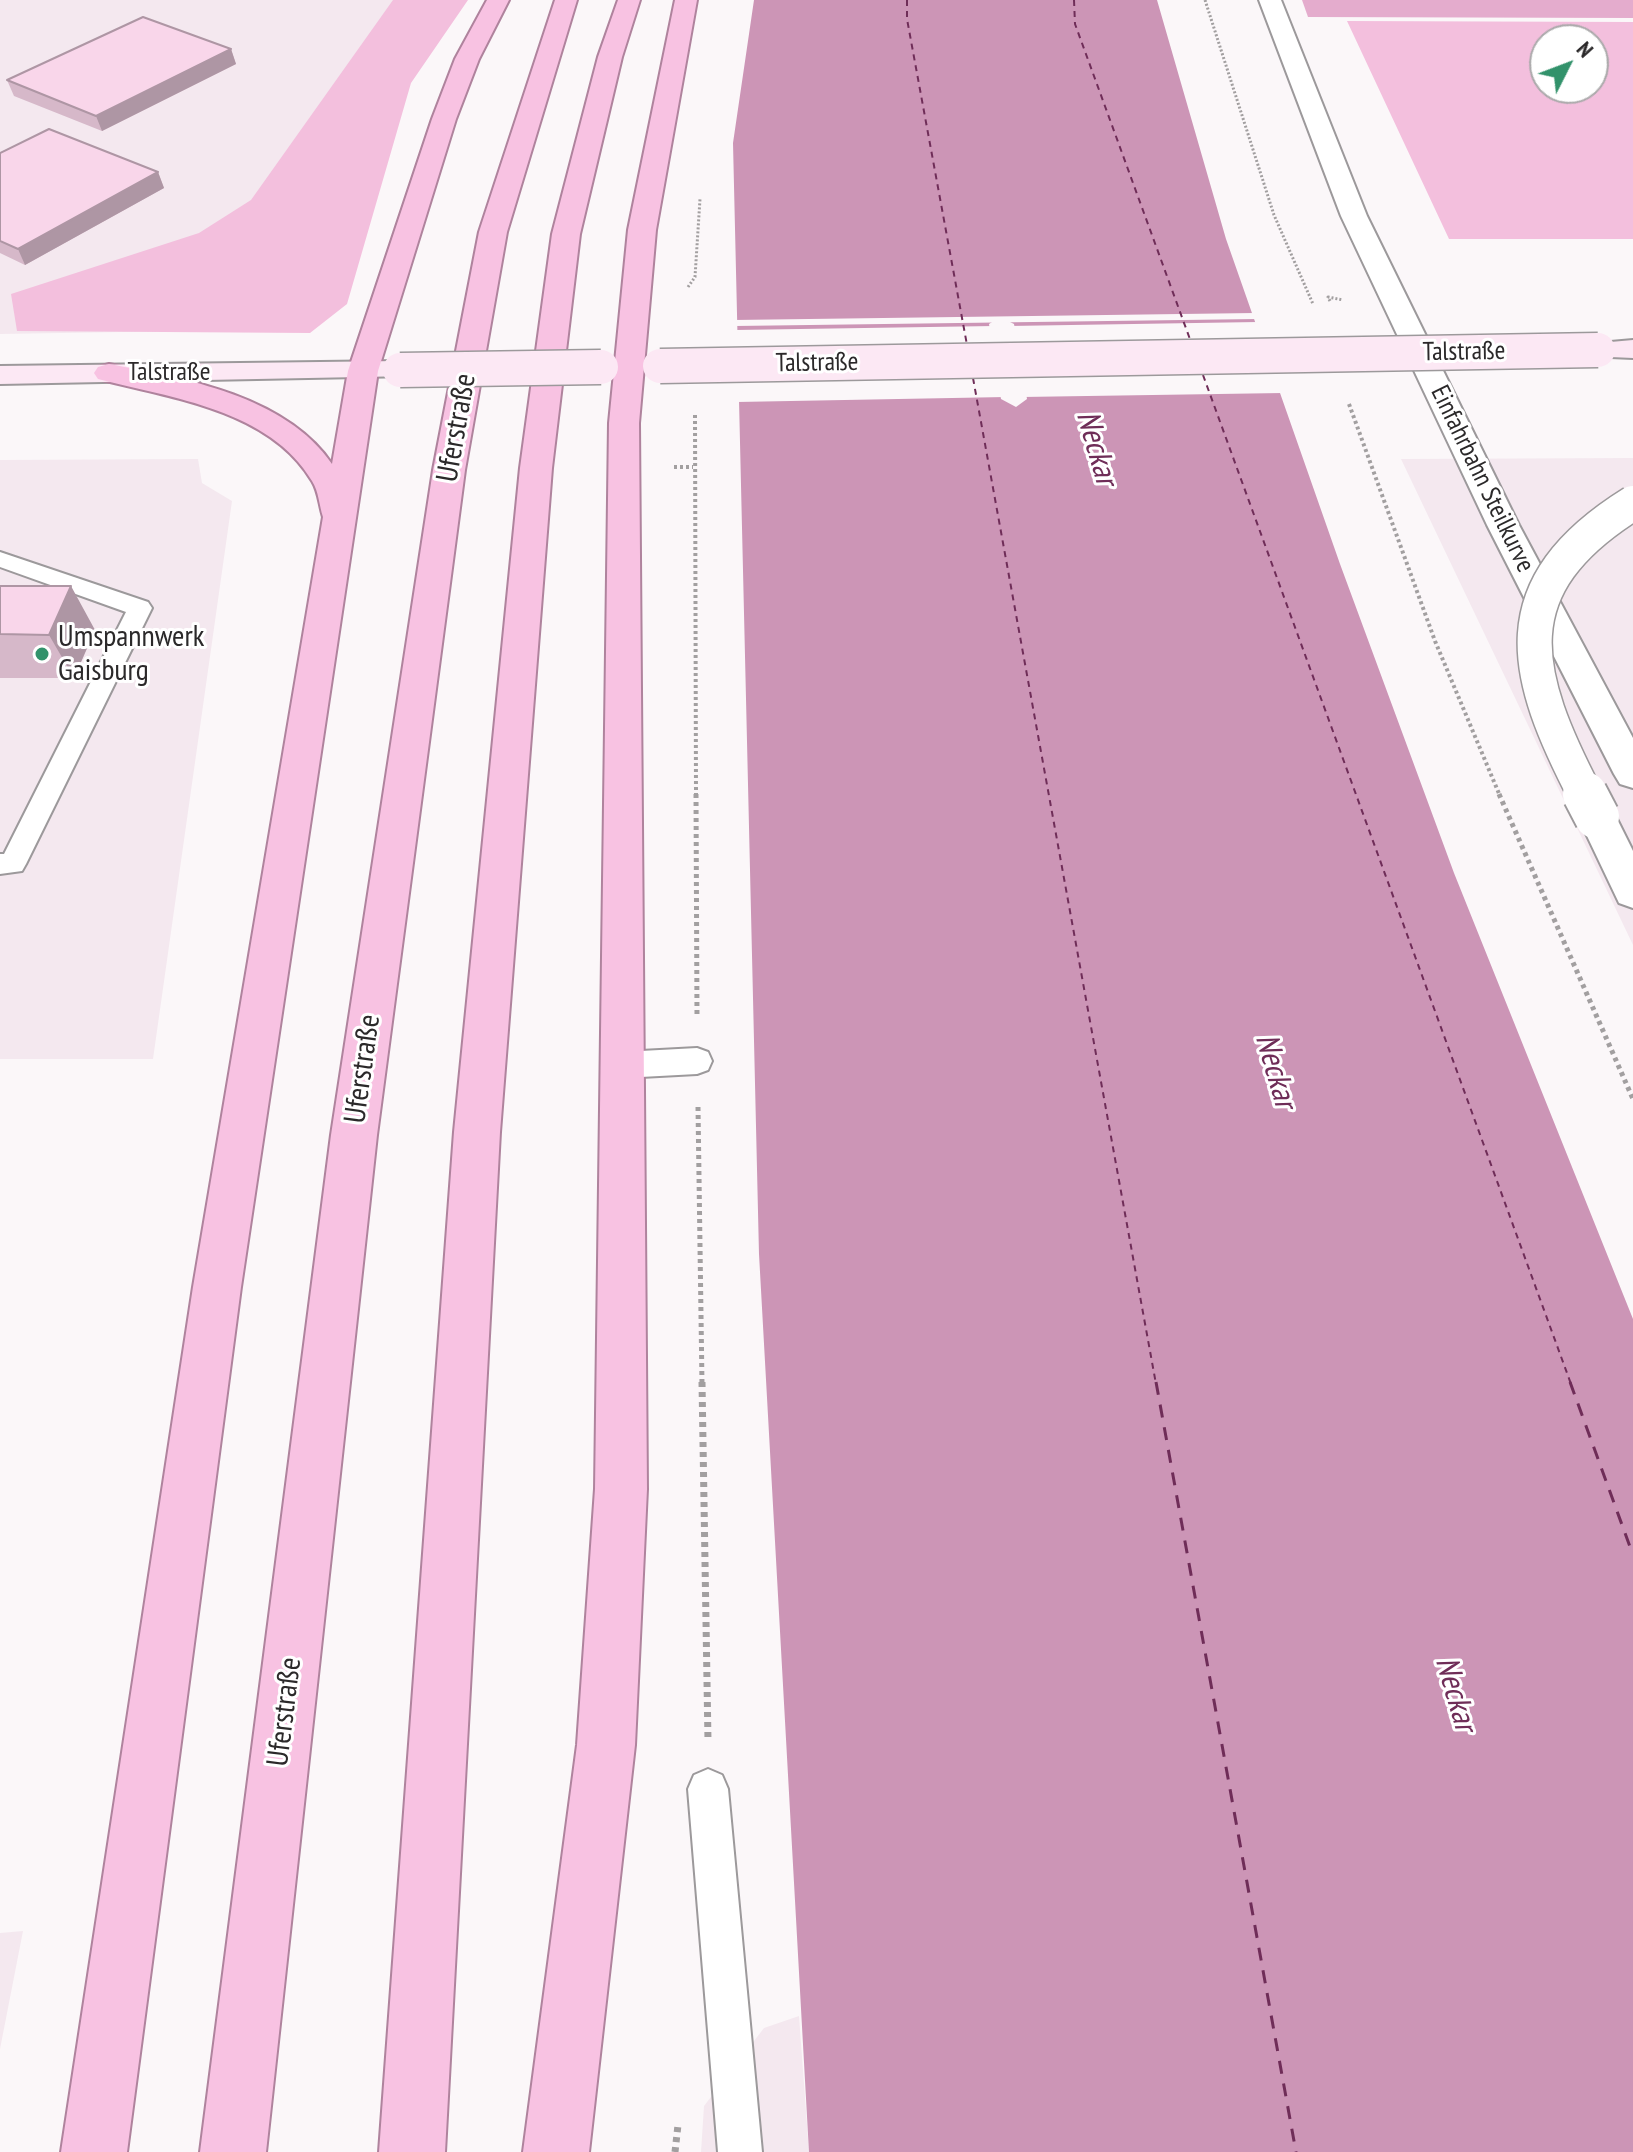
<!DOCTYPE html>
<meta charset="utf-8">
<style>
body{margin:0}
#map{position:relative;width:1633px;height:2152px;overflow:hidden;background:#fbf7f9;font-family:"PT Sans Narrow",sans-serif}
canvas{display:block}
.north{position:absolute;left:1529px;top:24px;width:80px;height:80px;box-sizing:border-box;background:#fff;border:2px solid #aaa9aa;border-radius:50%;rotate:48deg;font-size:22px;font-weight:700;line-height:32px;text-align:center;color:#2b292a}
.north::after{content:'';display:block;margin:auto;width:28px;height:36px;background:#32926b;clip-path:polygon(50% 0,100% 100%,50% 72%,0 100%)}
</style>
<div id="map">
<canvas width="1633" height="2152"></canvas>
<div class="north">N</div>
</div>
<script>
const c = document.querySelector('canvas').getContext('2d');
c.lineJoin = 'round';
function paint(path, color) { c.fillStyle = color; c.fill(path, 'evenodd'); }
function strokePath(path, color, width, dash) { c.strokeStyle = color; c.lineWidth = width; c.lineCap = dash ? 'butt' : 'round'; c.setLineDash(dash || []); c.stroke(path); }
function label(font, color, halo, rows, align = 'center') {
  c.font = font + ' "PT Sans Narrow",sans-serif'; c.lineWidth = 6; c.setLineDash([]); c.textBaseline = 'middle'; c.strokeStyle = halo; c.fillStyle = color; for (const [text, x, y, turn = 0] of rows) {
    c.save(); c.translate(x, y); c.rotate((+turn || 0) * Math.PI / 180); c.textAlign = isNaN(turn) ? turn : align; if (halo) c.strokeText(text, 0, 0); c.fillText(text, 0, 0); c.restore();
  }
}
paint(new Path2D(`
 M0 0H458L403 87 305 329 0 334Z
 M1633 458V945L1401 459Z
 M198 459 202 483 232 501 153 1059H0V460Z
 M23 1931 0 2049V1933Z
 M799 2016 809 2152H701L704 2106 764 2028Z`), '#f4e8ef');
paint(new Path2D(`
 M393 0H468L411 83 347 304 310 333 17 331 11 294 199 233 251 200Z
 M1347 21 1633 22V239H1449ZM1593 40V88H1545V40Z`), '#f3bfdd');
paint(new Path2D(`
 M1302 0H1633V18L1308 17Z`), '#e4accd');
paint(new Path2D(`
 M754 0H1157L1226 239 1340 564 1454 873 1633 1319V2152H809L759 1254 733 143ZM1000 317 1014 324 1027 399 1016 407 1001 399 989 324Z`), '#cc95b6');
paint(new Path2D(`
 M1255 313 1257 319 735 326 734 320Z
 M1258 322 1283 393 1022 397 1009 326Z
 M994 326 1006 397 737 402 735 330Z`), '#fbf7f9');
strokePath(new Path2D(`
 M907 0V19L967 345
 M1074 0 1075 24 1191 342
 M1203 375 1571 1384
 M973 378 1156 1384`), '#6f2d58', 2, [6, 5]);
strokePath(new Path2D(`
 M1156 1382 1296 2152
 M1570 1382 1633 1555`), '#6f2d58', 3, [13, 10]);
const service = new Path2D(`
 M0 552 148 602 152 608 26 864 22 871 0 874V854H4L126 612 0 567Z
 M697 1048 708 1052 712 1061 708 1070 697 1074 622 1078 611 1074 607 1065 611 1056 622 1052Z
 M708 1769 722 1775 728 1789 762 2152H718L688 1789 694 1775Z`);
const minor = new Path2D(`
 M1259 0H1281L1367 216 1519 525 1633 738V788L1620 784 1614 774 1487 525 1341 216Z
 M1597 802 1611 807 1633 851V908L1619 903 1578 817 1583 807Z`);
const secondary = new Path2D(`
 M1633 340V358L1588 356 1583 350 1588 344Z
 M400 361 411 364 415 370 411 376 0 384V366Z`);
const trunk = new Path2D(`
 M487 0H509L479 59 456 119 378 371 241 1287 127 2152H61L193 1287 323 517C319 505 319 492 312 481 270 410 172 398 98 379L94 373 98 367 109 364C184 378 286 396 332 464L348 371 432 119 455 59Z
 M555 0H577L507 232 465 470 377 1135 266 2152H200L331 1135 433 470 479 232Z
 M618 0H640L622 57 580 234 552 468 500 1132 445 2152H379L454 1132 520 468 552 234 598 57Z
 M675 0H697L656 230 639 423 647 1489 635 1745 589 2152H523L577 1745 595 1489 609 423 628 230Z`);
strokePath(service, '#9c999b', 4);
strokePath(minor, '#9c999b', 4);
strokePath(secondary, '#9c999b', 4);
strokePath(trunk, '#af839d', 4);
strokePath(new Path2D(`
 M1205 0 1274 215 1313 304
 M688 287 695 277 700 199`), '#a29fa0', 3, [2, 2]);
strokePath(new Path2D(`
 M1349 404 1435 641 1500 796
 M695 415 696 796
 M674 467H693`), '#a29fa0', 4, [3, 3]);
strokePath(new Path2D(`
 M696 794 697 1017
 M1499 794 1633 1099
 M698 1107 702 1384`), '#a29fa0', 5, [4, 4]);
strokePath(new Path2D(`
 M702 1382 708 1741
 M675 2152 678 2125`), '#a29fa0', 7, [5, 5]);
paint(service, '#fff');
paint(minor, '#fff');
paint(secondary, '#fce8f4');
paint(trunk, '#f8c2e2');
const minorBridgeFar1 = new Path2D(`
 M1586 796C1522 673 1498 587 1633 503`);
const minorBridge = new Path2D(`
 M1585 794 1597 817`);
const secondaryBridge = new Path2D(`
 M660 366 1598 350
 M400 370 601 367`);
strokePath(minorBridgeFar1, '#9c999b', 37, []);
strokePath(minorBridge, '#9c999b', 48, []);
strokePath(secondaryBridge, '#9c999b', 37, []);
strokePath(new Path2D(`
 M1330 301 1328 297 1343 300`), '#a29fa0', 3, [2, 2]);
strokePath(minorBridgeFar1, '#fff', 34);
strokePath(minorBridge, '#fff', 44);
strokePath(secondaryBridge, '#fce8f4', 34);
paint(new Path2D(`
 M231 49 236 64 102 131 14 96 7 80Z
 M0 153 158 172 164 188 25 265 0 253Z
 M0 586 95 630 74 678H0Z`), '#d6b8c9');
paint(new Path2D(`
 M231 49 236 64 102 131 96 116Z
 M158 172 164 188 25 265 18 249Z
 M71 586 95 630 74 678 49 635Z`), '#ae96a4');
const building = new Path2D(`
 M143 17 231 49 96 116 7 80Z
 M49 129 158 172 18 249 0 241V153Z
 M0 586H71L49 635 0 634Z`);
paint(building, '#f9d6ea');
strokePath(building, '#ae96a4', 2);
for (const [x, y, r, color] of [
 [42,654,8,"#32926b"]
]) { const dot = new Path2D(); dot.arc(x, y, r, 0, 2 * Math.PI); c.fillStyle = color; c.fill(dot); strokePath(dot, '#fff', 3); }
label('26px', '#2b292a', '#fff', [
 ["Talstraße",1464,352,-1],
 ["Talstraße",817,363,-1],
 ["Talstraße",169,373],
 ["Einfahrbahn Steilkurve",1482,479,64]
]);
label('30px', '#2b292a', '#fff', [
 ["Uferstraße",457,428,-80],
 ["Uferstraße",363,1069,-82],
 ["Uferstraße",285,1712,-83]
]);
label('30px', '#2b292a', '#fff', [
 ["Umspannwerk",58,637],
 ["Gaisburg",58,671]
], 'left');
label('italic 32px', '#6f2d58', '#fff', [
 ["Neckar",1096,448,74],
 ["Neckar",1275,1071,74],
 ["Neckar",1455,1694,74]
]);
</script>
